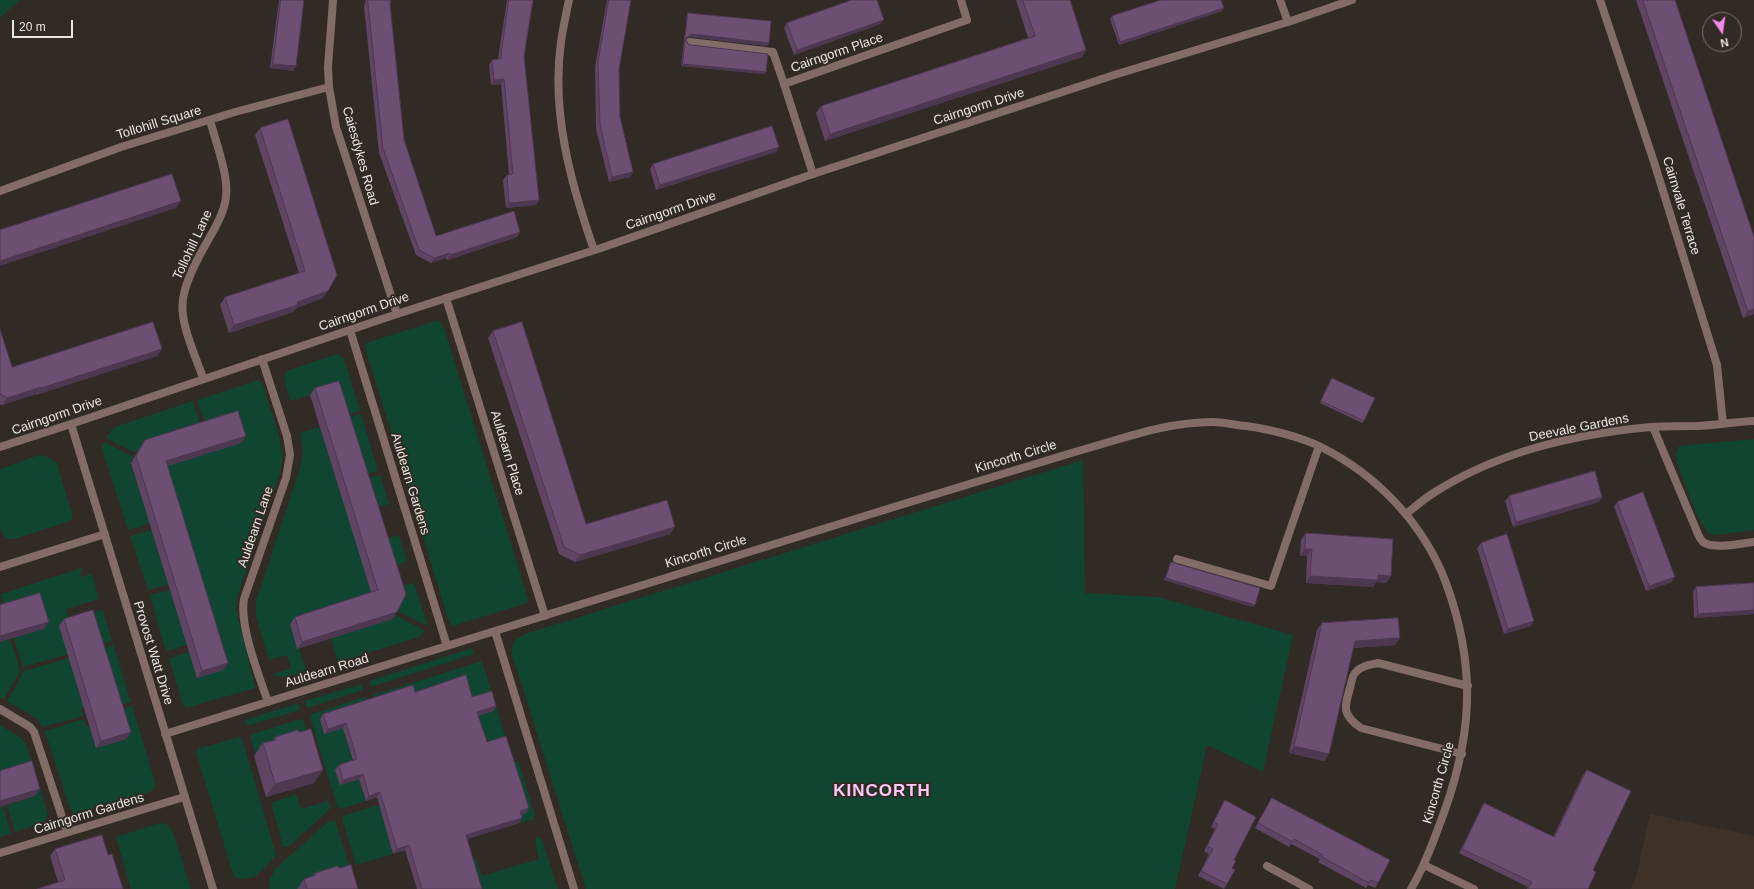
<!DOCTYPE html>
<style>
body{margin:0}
#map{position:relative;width:1754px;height:889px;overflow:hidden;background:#312a25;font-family:Arial,sans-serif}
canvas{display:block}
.north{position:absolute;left:1702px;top:12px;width:40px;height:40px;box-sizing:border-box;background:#312a25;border:1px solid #7b7571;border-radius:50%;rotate:167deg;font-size:11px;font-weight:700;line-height:16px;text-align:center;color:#ebe6e3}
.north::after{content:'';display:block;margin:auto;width:14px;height:18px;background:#f688ed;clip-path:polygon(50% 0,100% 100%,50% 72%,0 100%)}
.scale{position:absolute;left:12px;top:20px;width:61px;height:18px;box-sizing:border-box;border:2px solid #ebe6e3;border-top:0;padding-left:5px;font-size:12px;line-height:14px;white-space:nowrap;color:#ebe6e3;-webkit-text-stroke:3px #312a25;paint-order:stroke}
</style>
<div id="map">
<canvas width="1754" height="889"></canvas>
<div class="north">N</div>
<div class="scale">20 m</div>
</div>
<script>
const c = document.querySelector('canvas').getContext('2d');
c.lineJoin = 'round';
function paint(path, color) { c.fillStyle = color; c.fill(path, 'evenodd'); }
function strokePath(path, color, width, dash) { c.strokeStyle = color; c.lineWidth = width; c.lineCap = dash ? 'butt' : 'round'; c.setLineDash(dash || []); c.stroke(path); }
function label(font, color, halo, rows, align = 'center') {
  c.font = font + ' Arial,sans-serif'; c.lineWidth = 4; c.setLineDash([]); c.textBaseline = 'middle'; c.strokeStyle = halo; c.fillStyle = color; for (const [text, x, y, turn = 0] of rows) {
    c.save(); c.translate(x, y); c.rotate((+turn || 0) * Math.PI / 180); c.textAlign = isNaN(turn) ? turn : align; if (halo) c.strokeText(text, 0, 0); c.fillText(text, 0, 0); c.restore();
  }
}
paint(new Path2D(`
 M1650 814 1754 836V889H1631L1636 877Z`), '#3e3228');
paint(new Path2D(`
 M0 0H20L0 18Z
 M438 320 444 328 528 599 527 603 452 626 448 618 365 347 366 343Z
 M337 354 341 356 344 359 360 411 343 416 334 388 290 401 284 378 286 371Z
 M258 380 263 385 279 436 283 457 280 473 241 586 237 597 236 609 255 687V688L187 708 182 703 169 658 189 652 161 468 206 426 197 400Z
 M193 401 201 427 140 447 136 453 106 438 112 429 118 426Z
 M361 414 378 471 361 475 344 419Z
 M320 427 373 597 290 624 307 672 282 678 273 674 291 668 287 655 269 660 256 617V602L299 471 303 453 300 433Z
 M1754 439V530L1716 535 1708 533 1698 518 1676 460V452L1679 446Z
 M104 442 134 457 131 463 150 523 128 530 103 452 102 446Z
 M43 455 52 459 57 463 73 518 70 521 14 539H8L3 535 0 526V469L36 456Z
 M1083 460 1085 593 1158 597 1293 635 1263 772 1207 745 1175 889H586L512 654C512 641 517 637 528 633Z
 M380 475 389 504 372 509 363 480Z
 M152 530 168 584 148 590 130 536Z
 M399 535 407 562 390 567 382 540Z
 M82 568 80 577 92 574 99 599 66 609 69 620 103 610 112 641 23 667 14 638 44 628 5 609 1 594Z
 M414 583 428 626 396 610V587Z
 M170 590 187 645 166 651 150 595Z
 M394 614 425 631 419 637 338 662 331 638 392 619Z
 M10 639 20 671 4 699 0 697V642Z
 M113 645 131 702 116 706 98 649Z
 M472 648 474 654 371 687 369 681Z
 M69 658 84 708 81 709 83 716 43 727 36 718 7 701 24 671Z
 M482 661 511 755 480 748 375 701 373 695Z
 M361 684 363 690 307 708 305 701Z
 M364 697 367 699 372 716 348 727 364 778 361 786 366 801 341 809 337 806 310 717 312 714Z
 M298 703 300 710 247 726 245 720Z
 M132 706 155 782V788L150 792 78 813H73L70 808 45 731 84 719 86 726H90L97 748 126 739 117 711Z
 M301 719 303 720 318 768 256 755 250 736 252 734Z
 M0 725 21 738 26 744 48 814 44 822 15 832 7 805 35 796 0 773Z
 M239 737 242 739 276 854 275 857 256 876C250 879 240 880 234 877L196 752 198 749Z
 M517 762 519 763 535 815 534 819 519 823 517 816 525 813 383 818 393 854 356 865 342 818 343 816Z
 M296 794 301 809 328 801 330 807 329 810 288 847 283 846 271 803Z
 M3 806 11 834 0 837V807Z
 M335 820 356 889H269L270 879 276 868 328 822Z
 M160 823 166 824 172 830 191 889H131L116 837Z
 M537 837 542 839 543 842 558 889H477L470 858 476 859 482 876 489 874 539 859 535 841Z`), '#104631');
strokePath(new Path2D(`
 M690 42 773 52 784 84
 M1177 559 1271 586 1319 446
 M1462 754 1361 728C1342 715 1344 708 1350 688 1351 684 1352 676 1355 673 1360 666 1370 665 1378 663L1468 686`), '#836c67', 8);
strokePath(new Path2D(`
 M333 0 328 67 329 87 336 127 397 314
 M569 0C566 14 563 28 561 42 551 113 571 184 594 250
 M1280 0 1288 22
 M1600 0 1654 162 1717 365 1723 424
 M813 174 784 84 967 20 961 0
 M0 191 121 147 235 112 329 87
 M446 298 545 616
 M350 330 447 646
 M262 359 287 436 290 455 286 478 244 599C239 625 259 676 268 702
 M203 378C195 354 177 319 184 294 187 279 196 262 203 249 212 233 224 215 226 197 229 176 215 140 210 120
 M1653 427 1698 534C1699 537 1701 540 1703 542 1714 550 1741 543 1754 542
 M0 447 71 424
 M1406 514C1415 507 1425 498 1435 492 1500 451 1575 434 1651 427 1666 426 1681 426 1697 426 1716 425 1735 422 1754 421
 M495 631 574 889
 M0 709 30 727 34 732 67 832
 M165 734C409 658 653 581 897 506 957 488 1017 469 1078 451 1122 439 1166 422 1212 422 1223 422 1235 425 1246 426 1269 429 1301 437 1321 447 1377 475 1424 524 1446 583 1478 670 1472 741 1439 826 1431 848 1423 869 1411 889
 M0 853 184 797
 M1424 865 1474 889
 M1267 866 1309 889`), '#836c67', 8);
strokePath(new Path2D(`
 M0 567 105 534
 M213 889 71 424 397 314 601 248 813 174 1114 75 1288 22 1352 0`), '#836c67', 8);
paint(new Path2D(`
 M279 0H304L296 66 293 71 270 68Z
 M366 0H391L390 4 404 140 436 236 520 232 517 237 447 260 446 258 431 263 416 255 379 153 364 6Z
 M507 0H533L524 56 539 200 536 205 506 208 503 180 507 175H509L501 84 491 85 489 65 492 60 498 59Z
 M607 0H631L619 69 620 117 633 172 630 177 609 182 596 129 595 67Z
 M1016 0H1070L1086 50 1082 57 825 141 816 113 821 106 1028 38Z
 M1636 0H1675L1754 314 1743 318Z
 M1222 11 1119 45 1110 19 1112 16Z
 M688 13 769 43 767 46 691 37 687 38 686 39 688 44 764 74 681 66 687 15Z
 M787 23 880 24 794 55 784 28Z
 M260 128 323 298 296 308 293 312 229 333 220 305 225 297 299 273 255 135Z
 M776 152 656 190 650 169 653 164Z
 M0 329 12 367 162 349 157 356 36 395V394L2 405 0 404Z
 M493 331 586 524 675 527 670 534 575 562 559 554 488 338Z
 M1332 378 1364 421 1362 423 1320 403Z
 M315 388 392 619 297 649 290 624 295 617 371 592 310 395Z
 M246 436 241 443 167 466 228 663 223 670 197 678 131 463 140 447 145 440Z
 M1509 496 1602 497 1599 502 1513 527 1505 501Z
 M1617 502 1672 582 1646 591 1614 507Z
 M1306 533 1391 576 1386 583 1376 582 1373 587 1306 583 1307 556H1300L1301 540Z
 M1481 543 1531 626 1504 634 1477 548Z
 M1171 562 1253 607 1164 580 1170 564Z
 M1754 583V614L1694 618 1693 592 1696 587Z
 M64 619 131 732 126 739 96 748 59 626Z
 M1322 623 1395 645 1353 648 1329 754 1324 761 1289 753 1317 630Z
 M415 692 472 697 496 706 493 711 478 716 487 742 526 813 521 815 522 818 519 823 467 839 482 889H417L405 850 393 854 377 797 366 801 359 779 340 785 335 770 339 765 353 760 343 728 324 734 320 719 323 714Z
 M299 732 314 783 266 797 254 756 263 743 272 741 275 737Z
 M1587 770 1593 870 1588 889H1527L1528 887 1459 853 1481 808 1484 803 1553 837 1583 775Z
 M1272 798 1378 883 1375 888 1368 885 1366 888 1318 862 1320 859 1291 844 1289 847 1255 828 1269 803Z
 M1225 800 1234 860 1227 884 1224 889 1198 876 1209 854 1204 851 1215 829 1211 827 1222 805Z
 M55 849 108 855 123 889 58 882 50 856Z
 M339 868 358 889H297L304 879 313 876 315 873Z`), '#5f4464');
paint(new Path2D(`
 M1224 8 1222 11 1119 45 1120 42Z
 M884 20 880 24 794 55 797 50Z
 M692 34 769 43 767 46 691 37 686 38 688 36Z
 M1086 50 1082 57 825 141 830 134Z
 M273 64 296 66 293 71 270 68Z
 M683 64 766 72 764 74 681 66Z
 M504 79 501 84 491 85 494 80Z
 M779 147 776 152 656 190 660 185Z
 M633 172 630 177 609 182 612 177Z
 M539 200 536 205 506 208 509 203Z
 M181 201 176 208 0 266V261Z
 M520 232 517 237 447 260 450 255Z
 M450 253 446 258 431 263 434 258Z
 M328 291 323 298 296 308 293 312 229 333 234 325Z
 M1754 309V314L1743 318 1748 311Z
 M162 349 157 356 36 395 41 388Z
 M41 387 36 394 2 405 7 398Z
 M246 436 241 443 161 468 166 461Z
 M1602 497 1599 502 1513 527 1516 522Z
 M675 527 670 534 575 562 580 555Z
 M1305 549H1312L1307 556H1300Z
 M1378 575 1391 576 1386 583 1376 582 1373 587 1306 583 1310 576Z
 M1675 577 1672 582 1646 591 1649 586Z
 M1166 578 1255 605 1253 607 1164 580Z
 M1754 610V614L1694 618 1698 614Z
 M397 612 392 619 297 649 302 642Z
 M1534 621 1531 626 1504 634 1508 629Z
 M49 622 44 629 0 642V636Z
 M1400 638 1395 645 1350 648 1355 641Z
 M228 663 223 670 197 678 202 671Z
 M496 706 493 711 474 717 477 712Z
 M346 723 343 728 324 734 328 729Z
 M131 732 126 739 96 748 101 741Z
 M1294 746 1329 754 1324 761 1289 753Z
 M323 770 314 783 266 797 275 784Z
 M363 774 359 779 340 785 343 780Z
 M40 789 35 796 0 807V801Z
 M380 792 377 797 366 801 369 796Z
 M529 808 526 813 517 816 520 811Z
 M522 818 519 823 463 840 466 835Z
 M409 845 405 850 393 854 397 849Z`), '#4d3751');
const building = new Path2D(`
 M281 0H304L296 66 273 64Z
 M368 0H391L390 4 404 140 436 236 514 211 520 232 450 255V253L434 258 419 250 383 148Z
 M509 0H533L524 56 539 200 509 203 507 175 513 174 504 79 494 80 492 60 500 59Z
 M609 0H631L619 69 620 117 633 172 612 177 600 124 598 62Z
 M852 0H877L884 20 797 50 787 23Z
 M1023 0H1070L1086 50 830 134 821 106 1035 36Z
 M1161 0H1221L1224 8 1120 42 1112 16Z
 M1643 0H1675L1754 237V309L1748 311Z
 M688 13 771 21 769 43 692 34 688 36 686 39 688 44 691 45 768 54 766 72 683 64Z
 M288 119 337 275 328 291 297 302 298 305 234 325 225 297 305 271 260 128Z
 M772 126 779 147 660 185 653 164Z
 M172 174 181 201 0 261V230Z
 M153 322 162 349 41 388V387L7 398 0 394V329L12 367Z
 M522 322 586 524 667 500 675 527 580 555 564 547 493 331Z
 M1332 378 1375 398 1364 421 1321 401Z
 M339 381 406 594 397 612 302 642 295 617 378 590 315 388Z
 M238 411 246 436 166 461 228 663 202 671 136 456 145 440Z
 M1595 471 1602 497 1516 522 1509 496Z
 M1643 492 1675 577 1649 586 1617 502Z
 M1306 533 1393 539 1391 576 1378 575V580L1310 576 1312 549H1305Z
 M1507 534 1534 621 1508 629 1481 543Z
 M1171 562 1260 588 1255 605 1166 578Z
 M1754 583V610L1698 614 1696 587Z
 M40 593 49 622 0 636V605Z
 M93 610 131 732 101 741 64 619Z
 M1398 618 1400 638 1355 641 1329 754 1294 746 1322 623Z
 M466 675 472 697 492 691 496 706 477 712 487 742 506 736 529 808 520 811 522 818 466 835 482 889H422L409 845 397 849 380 792 369 796 363 774 343 780 339 765 357 759 346 723 328 729 323 714 413 685 415 692Z
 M311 729 323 770 275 784 263 743 276 740 275 737 298 730 299 732Z
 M32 761 40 789 0 801V771Z
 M1587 770 1631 791 1593 870 1596 872 1588 889H1528L1532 882 1462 849 1484 803 1554 837Z
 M1272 798 1390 860 1378 883 1371 880 1369 883 1322 857 1323 855 1294 839 1293 842 1258 823Z
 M1225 800 1256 817 1234 860 1236 861 1232 868 1235 870 1227 884 1201 871 1213 849 1207 846 1218 824 1214 822Z
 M102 835 108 855 112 854 123 889H37L65 880 55 849Z
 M351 865 358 889H307L304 879 316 875 315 873 338 866 339 868Z`);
paint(building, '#6e4f74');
strokePath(building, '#4d3751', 1);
label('13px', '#ebe6e3', '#312a25', [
 ["Cairngorm Place",837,53,-19],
 ["Cairngorm Drive",979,107,-18],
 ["Tollohill Square",159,123,-17],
 ["Caiesdykes Road",360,156,74],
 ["Cairnvale Terrace",1681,206,73],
 ["Cairngorm Drive",671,211,-19],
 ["Tollohill Lane",193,245,-65],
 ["Cairngorm Drive",364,312,-19],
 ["Cairngorm Drive",57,416,-19],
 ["Deevale Gardens",1579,428,-11],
 ["Auldearn Place",507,453,73],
 ["Kincorth Circle",1016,457,-17],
 ["Auldearn Gardens",410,484,73],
 ["Auldearn Lane",256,527,-71],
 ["Kincorth Circle",706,552,-17],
 ["Provost Watt Drive",153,653,73],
 ["Auldearn Road",327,671,-17],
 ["Kincorth Circle",1439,783,-74],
 ["Cairngorm Gardens",89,814,-17]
]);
c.letterSpacing = '1px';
label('bold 17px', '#fac8f4', '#312a25', [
 ["KINCORTH",882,791]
]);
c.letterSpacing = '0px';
</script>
